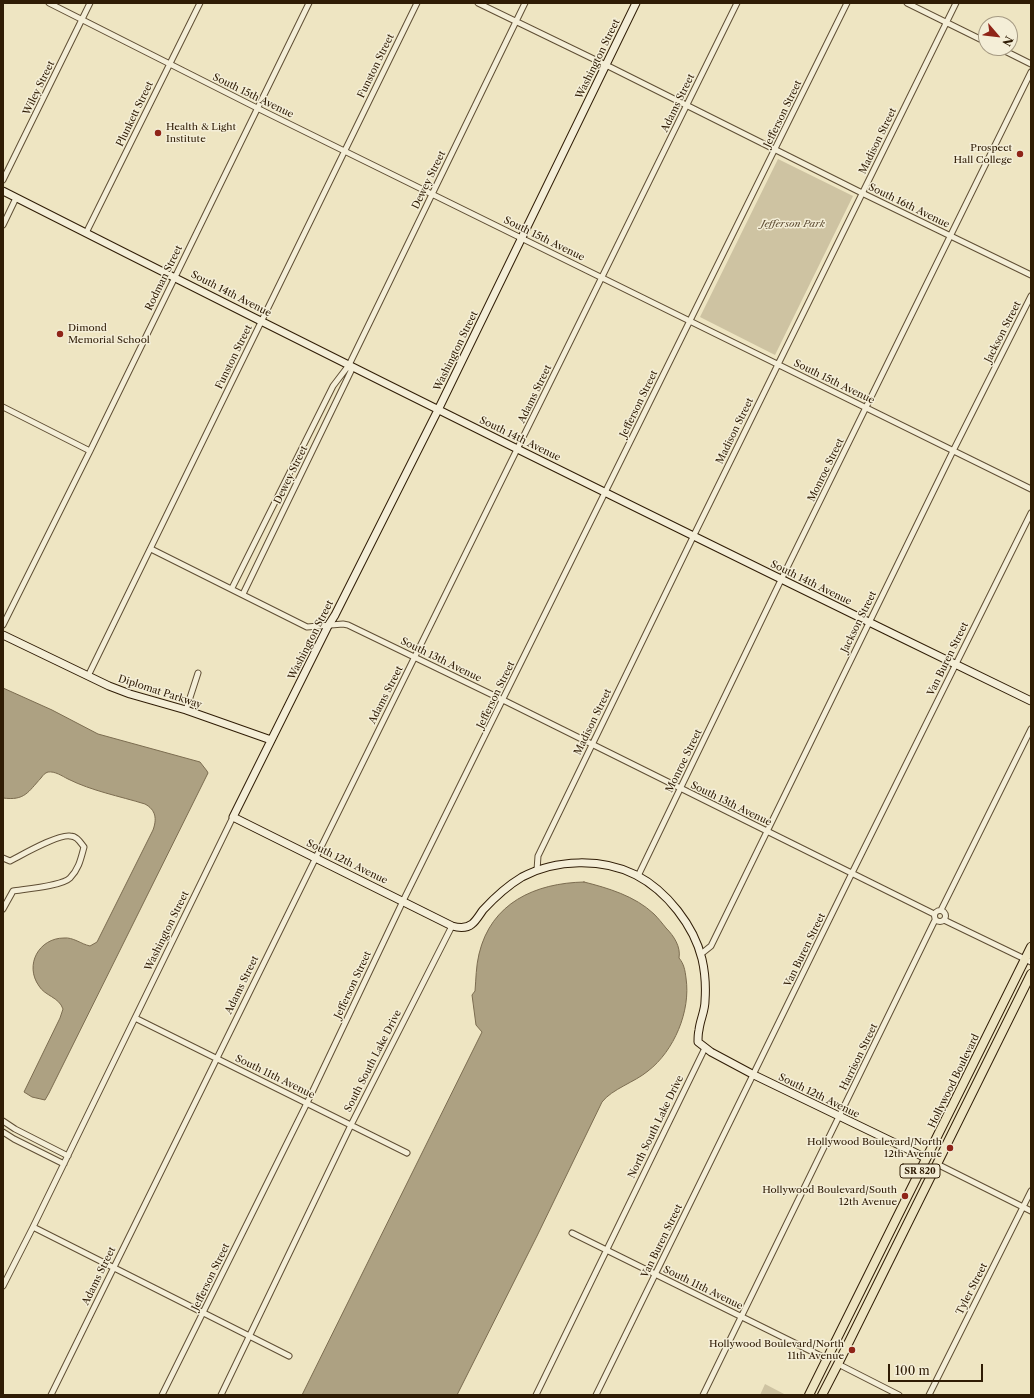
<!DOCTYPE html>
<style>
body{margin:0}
#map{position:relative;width:1034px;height:1398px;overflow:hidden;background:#eee5c2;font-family:"Libre Caslon Text",serif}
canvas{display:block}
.frame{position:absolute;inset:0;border:4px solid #2f1c05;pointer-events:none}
.north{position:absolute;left:978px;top:16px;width:40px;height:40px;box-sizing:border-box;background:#f4eed7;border:1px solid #a59a83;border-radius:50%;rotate:118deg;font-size:11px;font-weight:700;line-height:16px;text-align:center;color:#2f1c05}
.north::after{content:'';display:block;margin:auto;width:14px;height:18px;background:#8f2418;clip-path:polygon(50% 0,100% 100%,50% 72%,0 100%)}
.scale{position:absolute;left:888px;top:1364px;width:95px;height:18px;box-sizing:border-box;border:2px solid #2f1c05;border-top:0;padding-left:5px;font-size:12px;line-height:14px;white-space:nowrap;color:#2f1c05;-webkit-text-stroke:3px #f4eed7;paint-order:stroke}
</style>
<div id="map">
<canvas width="1034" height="1398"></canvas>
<div class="frame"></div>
<div class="north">N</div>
<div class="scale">100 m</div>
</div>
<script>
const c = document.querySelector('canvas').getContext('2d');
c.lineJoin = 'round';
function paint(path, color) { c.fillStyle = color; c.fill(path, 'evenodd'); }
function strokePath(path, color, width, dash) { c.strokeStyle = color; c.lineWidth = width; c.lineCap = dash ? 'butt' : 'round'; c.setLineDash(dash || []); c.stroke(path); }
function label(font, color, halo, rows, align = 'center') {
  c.font = font + ' "Libre Caslon Text",serif'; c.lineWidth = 3; c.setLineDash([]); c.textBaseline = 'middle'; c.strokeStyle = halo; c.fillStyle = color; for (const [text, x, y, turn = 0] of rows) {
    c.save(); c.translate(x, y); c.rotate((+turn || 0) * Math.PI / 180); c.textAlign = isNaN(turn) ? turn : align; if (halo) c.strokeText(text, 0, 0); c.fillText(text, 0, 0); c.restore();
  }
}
paint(new Path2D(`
 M778 159 853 196 775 355 700 317Z
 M765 1384 786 1395H760Z`), '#cec3a2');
const water = new Path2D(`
 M3 688 52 710 98 734 200 762 207 771 208 773 49 1093 45 1100 32 1097 24 1092 60 1018 63 1009C59 997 45 996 39 986 24 965 39 938 64 938 73 937 81 944 90 946L97 942 153 830C157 819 156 810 145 804 119 796 92 791 68 779 62 776 55 771 48 772 45 773 43 775 41 778 28 792 25 801 3 798Z
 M584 882C608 888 635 896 654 914 658 918 662 923 666 928 674 936 681 947 679 958 684 964 685 970 686 978 691 1011 674 1051 648 1071 635 1082 612 1089 602 1102L537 1236 457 1395H302L482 1032 476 1025 472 995 475 991C476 979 476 966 479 954 491 903 535 883 584 882Z`);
paint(water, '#ada182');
strokePath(water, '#7b6c50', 1);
const street = new Path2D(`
 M49 3 257 108 1031 489
 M478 3 606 65 862 193 1031 275
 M907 3 986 42
 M999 48 1031 64
 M3 180 90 3
 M3 225 16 198
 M86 233 200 3
 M3 407 90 451
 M151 549 307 627 343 624 348 625 503 700 934 914
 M232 588 333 386 349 365 525 3
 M243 594 351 371 350 366
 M3 625 90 451 309 3
 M88 676 417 3
 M186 710 198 673
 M3 858 10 861C22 855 58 834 70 836 77 836 80 842 84 847 81 858 79 869 70 878 62 886 26 889 13 891L3 909
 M537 870 538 856 694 535 956 3
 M638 876 781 580 1031 72
 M941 910 1031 729
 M934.5 916a5.5 5.5 0 1 1 11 0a5.5 5.5 0 1 1-11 0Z
 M944 920 1031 962
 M701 954 711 946 953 451 1031 296
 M135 1018 407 1153
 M3 1121 15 1129 68 1156
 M3 1132 14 1139 64 1164
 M937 1164 1031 1211
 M33 1227 289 1356
 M572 1233 827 1359
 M3 1286 33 1227 233 817
 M838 1364 899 1395
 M51 1395C278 930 510 468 737 3
 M162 1395 307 1103 403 901 847 3
 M221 1395 351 1125 452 926
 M536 1395 705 1048
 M596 1395 852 873 1031 513
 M703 1395 935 920
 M929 1395 1031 1191`);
const secondary = new Path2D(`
 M636 3 438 410 335 615 328 626 233 817 452 926C459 928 466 929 472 924 476 921 480 914 483 910 495 897 507 886 522 877 556 859 602 858 636 875 667 891 694 926 702 959 705 972 706 987 705 1001 705 1011 700 1020 699 1030 698 1034 698 1038 698 1042L711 1052 754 1075 926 1158
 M3 191C344 364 687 534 1031 701
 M3 635 109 686 130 694 186 710 271 740`);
const primary = new Path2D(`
 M809 1395 1031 947
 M822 1395 838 1364 1031 974`);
strokePath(street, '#5f4e34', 7);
strokePath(secondary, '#2f1c05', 9);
strokePath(primary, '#2f1c05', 10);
strokePath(street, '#f4eed7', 5);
strokePath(secondary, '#f4eed7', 7);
strokePath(primary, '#eee5c2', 8);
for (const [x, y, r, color] of [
 [158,133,4,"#8f2418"],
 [1020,154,4,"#8f2418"],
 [60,334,4,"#8f2418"],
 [950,1148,4,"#8f2418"],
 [905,1196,4,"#8f2418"],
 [852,1350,4,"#8f2418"]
]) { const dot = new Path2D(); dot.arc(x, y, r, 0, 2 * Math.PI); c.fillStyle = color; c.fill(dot); strokePath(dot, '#f4eed7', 1.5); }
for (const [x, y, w] of [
 [920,1171,40]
]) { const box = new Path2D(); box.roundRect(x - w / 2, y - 7, w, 14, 3); c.fillStyle = '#f4eed7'; c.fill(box); strokePath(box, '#2f1c05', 1); }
label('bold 9px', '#2f1c05', null, [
 ["SR 820",920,1171]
]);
label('10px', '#2f1c05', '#f4eed7', [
 ["Washington Street",598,59,-64],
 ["Funston Street",376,66,-64],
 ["Wiley Street",39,88,-64],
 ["South 15th Avenue",253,96,26],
 ["Adams Street",678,103,-64],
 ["Plunkett Street",135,114,-64],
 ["Jefferson Street",783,114,-64],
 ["Madison Street",878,141,-64],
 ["Dewey Street",429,180,-64],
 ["South 16th Avenue",909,206,26],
 ["South 15th Avenue",544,239,26],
 ["Rodman Street",164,278,-64],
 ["South 14th Avenue",231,294,27],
 ["Jackson Street",1003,332,-63],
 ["Washington Street",456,351,-64],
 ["Funston Street",234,357,-64],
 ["South 15th Avenue",834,382,26],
 ["Adams Street",535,394,-64],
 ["Jefferson Street",639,404,-64],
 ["Madison Street",735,431,-64],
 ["South 14th Avenue",520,439,26],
 ["Monroe Street",826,470,-64],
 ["Dewey Street",291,475,-64],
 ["South 14th Avenue",811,583,26],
 ["Jackson Street",859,622,-64],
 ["Washington Street",311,640,-63],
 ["Van Buren Street",948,659,-64],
 ["South 13th Avenue",441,660,26],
 ["Diplomat Parkway",160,692,18],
 ["Adams Street",386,695,-63],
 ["Jefferson Street",496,695,-64],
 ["Madison Street",593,722,-64],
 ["Monroe Street",684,761,-64],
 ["South 13th Avenue",731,804,26],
 ["South 12th Avenue",347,862,26],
 ["Washington Street",167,931,-64],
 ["Van Buren Street",805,950,-64],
 ["Adams Street",242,985,-64],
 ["Jefferson Street",353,985,-65],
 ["Harrison Street",859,1057,-64],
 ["South South Lake Drive",373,1061,-63],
 ["South 11th Avenue",275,1077,26],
 ["Hollywood Boulevard",954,1081,-64],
 ["South 12th Avenue",819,1096,26],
 ["North South Lake Drive",656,1127,-64],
 ["Van Buren Street",662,1241,-64],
 ["Adams Street",99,1276,-64],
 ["Jefferson Street",211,1277,-64],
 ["South 11th Avenue",703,1288,26],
 ["Tyler Street",972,1289,-63]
]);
label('10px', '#2f1c05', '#f4eed7', [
 ["Health & Light",166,127,"left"],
 ["Institute",166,139,"left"],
 ["Prospect",1012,148],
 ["Hall College",1012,160],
 ["Dimond",68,328,"left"],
 ["Memorial School",68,340,"left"],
 ["Hollywood Boulevard/North",942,1142],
 ["12th Avenue",942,1154],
 ["Hollywood Boulevard/South",897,1190],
 ["12th Avenue",897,1202],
 ["Hollywood Boulevard/North",844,1344],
 ["11th Avenue",844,1356]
], 'right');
label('italic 10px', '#5f4e34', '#f4eed7', [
 ["Jefferson Park",793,224]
]);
</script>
